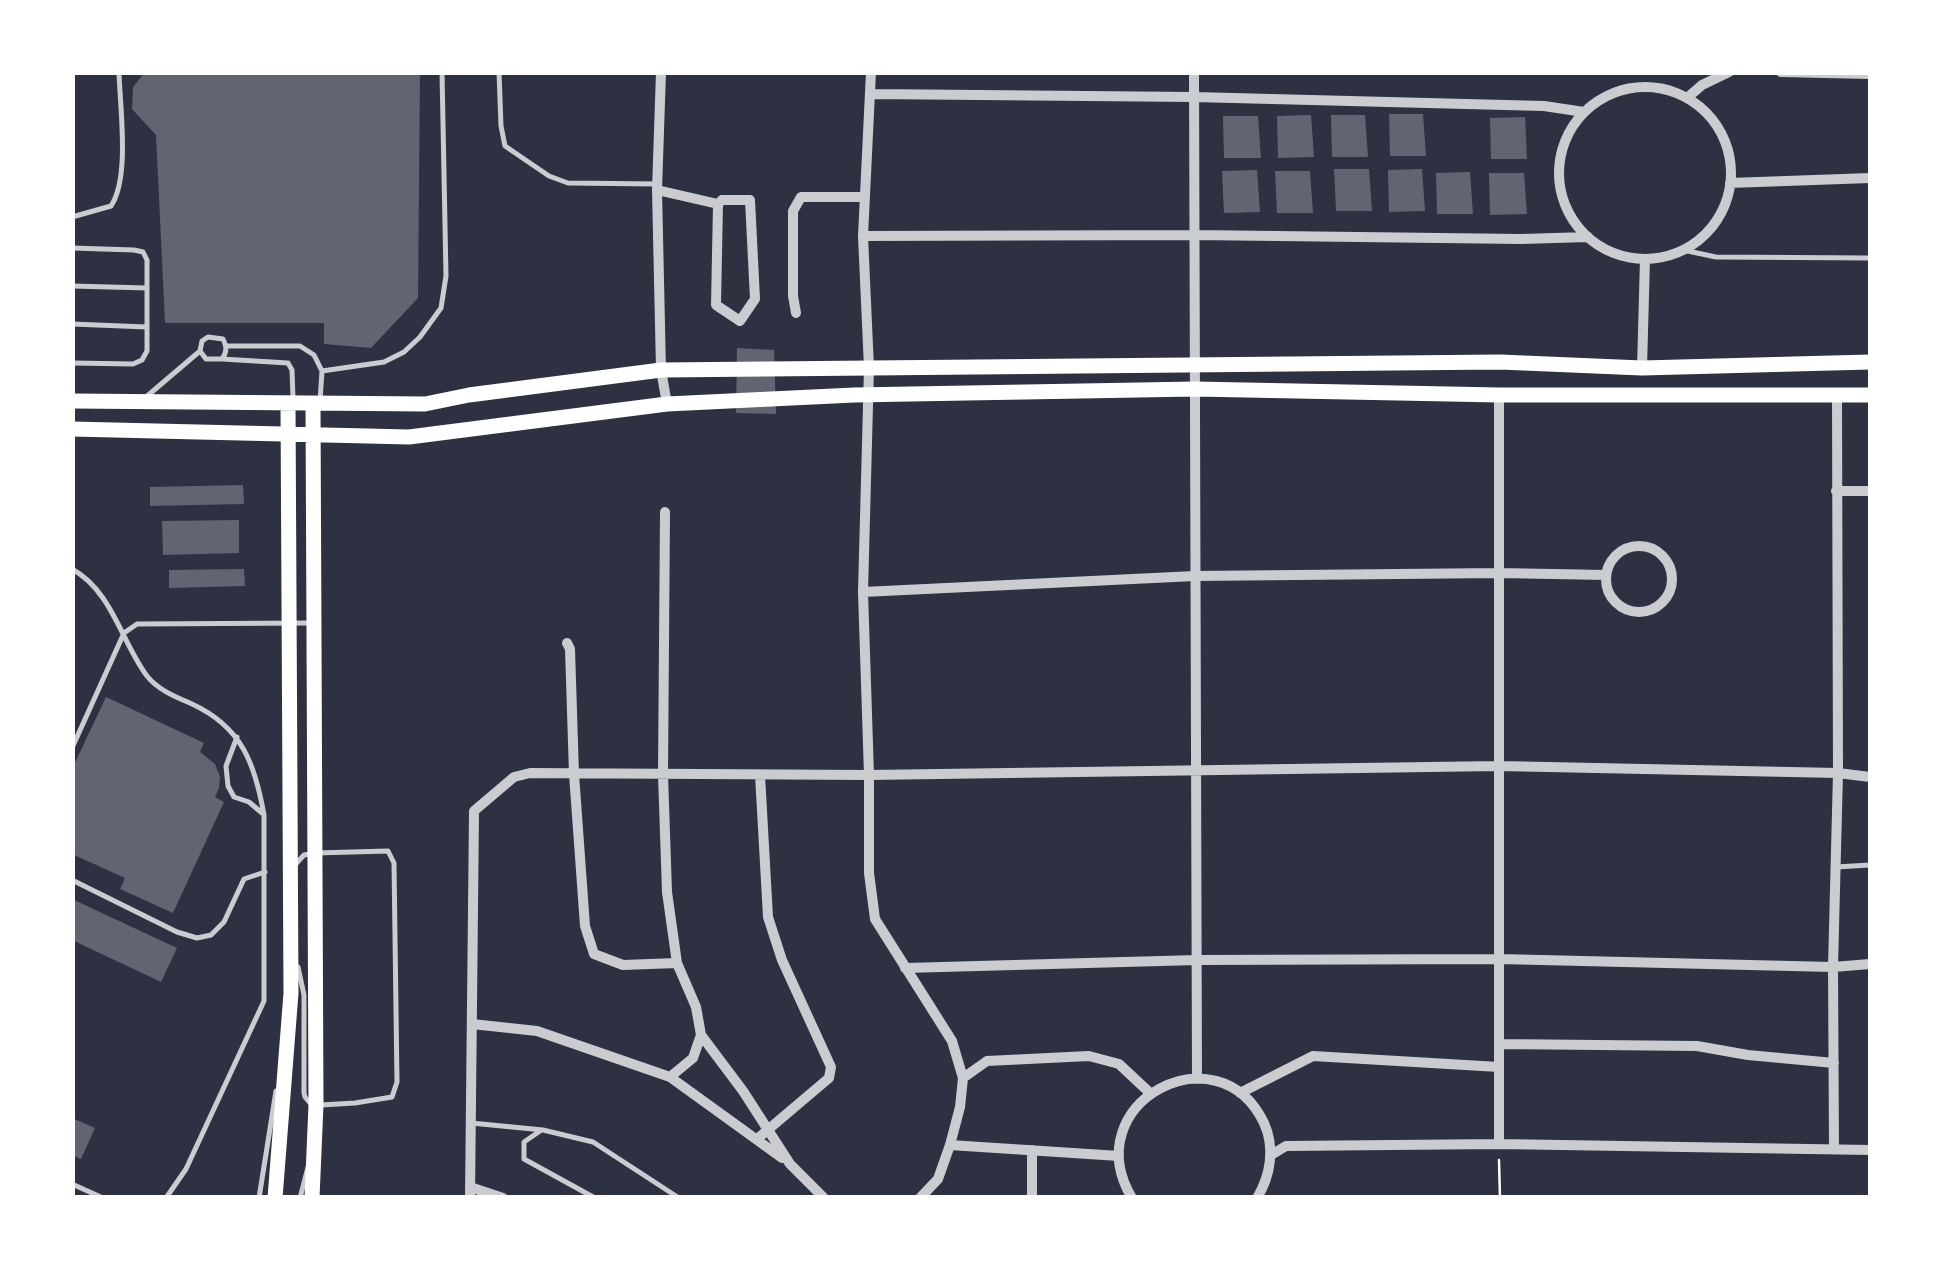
<!DOCTYPE html>
<style>
body{margin:0}
#map{position:relative;width:1943px;height:1270px;overflow:hidden;background:#2d3142;font-family:"DM Sans",sans-serif}
canvas{display:block}
.frame{position:absolute;inset:0;border:75px solid #fff;pointer-events:none}
</style>
<div id="map">
<canvas width="1943" height="1270"></canvas>
<div class="frame"></div>
</div>
<script>
const c = document.querySelector('canvas').getContext('2d');
c.lineJoin = 'round';
function paint(path, color) { c.fillStyle = color; c.fill(path, 'evenodd'); }
function strokePath(path, color, width, dash) { c.strokeStyle = color; c.lineWidth = width; c.lineCap = dash ? 'butt' : 'round'; c.setLineDash(dash || []); c.stroke(path); }
paint(new Path2D(`
 M145 72H420L418 298 371 348 324 344V323H165L156 135 132 109 133 87Z
 M1389 114H1423L1426 156H1390Z
 M1311 115 1314 157 1278 158 1277 116Z
 M1331 115H1365L1368 157H1332Z
 M1223 116H1258L1261 158H1224Z
 M1525 117 1527 159H1491L1490 118Z
 M1334 169H1369L1372 211H1336Z
 M1422 169 1425 211 1389 212 1388 170Z
 M1257 170 1260 212 1224 213 1222 171Z
 M1275 171H1310L1313 213H1277Z
 M1470 172 1473 214H1437L1436 173Z
 M1489 173H1524L1527 214 1490 215Z
 M737 348 774 350 776 414 736 413Z
 M243 485 244 504 150 506V487Z
 M239 520V553L163 555 162 521Z
 M244 569 245 586 169 588V570Z
 M106 697 204 743 200 752 215 764 220 777 219 788 215 797 224 802 173 913 120 889 125 878 72 854V769Z
 M72 899 177 948 161 982 72 940Z
 M72 1118 95 1128 81 1159 72 1155Z`), '#626471');
strokePath(new Path2D(`
 M1499 1160 1500 1198`), '#fff', 2.5);
strokePath(new Path2D(`
 M499 72 501 126 505 146 549 176 568 183 657 184
 M72 217 111 206C130 178 120 108 119 72
 M1691 245 1683 250 1716 257 1870 258
 M72 248 134 250 143 252 147 260V351L142 360 133 364 72 363
 M72 286 147 288
 M72 324 147 327
 M226 346H300L314 355 322 371 320 401
 M222 359 288 363 292 370 293 398
 M322 371 384 362 404 352 420 337 441 308 446 276 442 72
 M146 397 200 351 202 341 208 337 223 339C227 347 227 352 222 359H206L200 351
 M72 569C112 591 121 641 147 676 158 690 176 697 192 704 242 727 255 764 264 815V1001L186 1169 166 1198
 M237 737 226 766 228 786 234 797 249 802 262 813
 M72 748 124 633 137 624 310 623
 M294 866 304 855 315 853 388 851 394 863 397 1082 392 1097 355 1103 321 1105
 M1836 867 1870 865
 M72 880 177 932 197 938 211 935 224 922 244 879 265 872
 M298 967 304 995V1093L305 1097 310 1103
 M471 1123 543 1130 593 1142 679 1198
 M540 1131 524 1142V1159L595 1198
 M72 1184 103 1198
 M259 1198 276 1091
 M300 1198 308 1167`), '#caccd0', 5);
strokePath(new Path2D(`
 M661 72 657 190 661 370 667 404
 M871 72 863 236 869 368 863 592 869 775V873L875 919 952 1041 963 1078 960 1107 950 1145 938 1179 920 1198
 M1194 72 1197 1079
 M1781 72 1870 74
 M1559 173a86 86 0 1 1 172 0a86 86 0 1 1-172 0Z
 M871 94 1194 97 1544 106 1584 112
 M1687 98 1702 85 1729 72
 M1730 183 1870 178
 M657 190 718 204 722 200H750L755 299 740 321 716 305 718 204
 M863 236 1195 235 1521 239 1588 237
 M796 313 793 296V211L801 197H865
 M1642 368 1645 259
 M1499 395V1144
 M1836 491H1870
 M665 512 663 775 667 892 677 963 696 1007 701 1035 743 1091 790 1164 824 1198
 M1606 579a33 33 0 1 1 66 0a33 33 0 1 1-66 0Z
 M863 592 1195 576 1499 573 1606 575
 M567 643 570 649 574 774 585 926 594 954 623 965 677 963
 M905 968 1197 960 1499 959 1833 967 1870 964
 M472 1024 537 1031 670 1077 782 1158
 M1499 1044 1697 1046 1748 1055 1834 1063
 M670 1077 693 1058 701 1035
 M963 1078 987 1061 1089 1056 1119 1064 1150 1093
 M1240 1093 1313 1056 1499 1067
 M757 1139 829 1078 831 1067 782 960 768 917 760 775
 M950 1145 1119 1156
 M1834 1149 1833 967 1838 773 1837 395
 M1032 1150V1198
 M1271 1155 1286 1146 1499 1144 1870 1150
 M470 1187 503 1198
 M470 1198 474 811 514 777 530 773 869 775 1499 766 1838 773 1870 777
 M1132 1198C1075 1103 1218 1027 1264 1123 1275 1147 1271 1175 1257 1198`), '#caccd0', 10);
strokePath(new Path2D(`
 M72 401 425 404 469 395 661 370 1500 362 1642 368 1870 362
 M72 429 409 437 667 404 854 395 1195 389 1499 395H1870
 M275 1198 291 993 288 403
 M312 1198 316 1105 313 404`), '#fff', 15);
</script>
